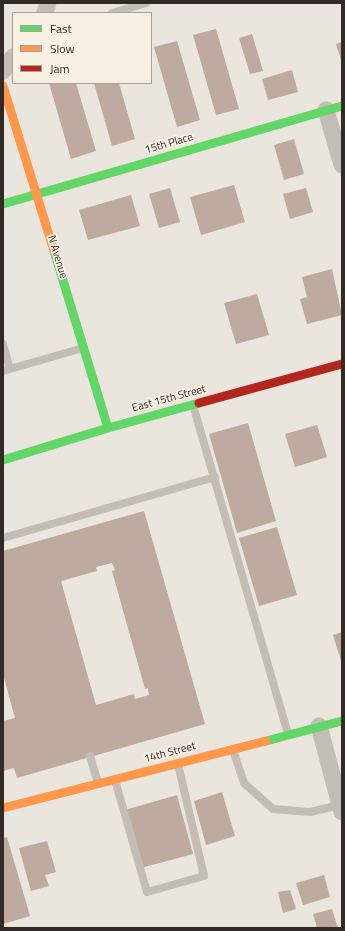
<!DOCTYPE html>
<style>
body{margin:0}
#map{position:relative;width:345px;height:931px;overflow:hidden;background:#eae5dd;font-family:"Titillium Web",sans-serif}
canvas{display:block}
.frame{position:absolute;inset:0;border:4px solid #332a25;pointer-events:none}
.legend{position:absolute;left:12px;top:12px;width:140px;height:72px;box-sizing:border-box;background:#f8f0e3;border:1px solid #a9a197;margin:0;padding:5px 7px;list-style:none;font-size:12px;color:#332a25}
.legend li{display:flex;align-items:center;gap:8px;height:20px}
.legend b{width:20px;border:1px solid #a9a197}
</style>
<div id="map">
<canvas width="345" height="931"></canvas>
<div class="frame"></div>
<ul class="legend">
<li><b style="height:5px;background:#63d668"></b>Fast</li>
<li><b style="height:5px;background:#ff974d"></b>Slow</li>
<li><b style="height:5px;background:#b3261e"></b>Jam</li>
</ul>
</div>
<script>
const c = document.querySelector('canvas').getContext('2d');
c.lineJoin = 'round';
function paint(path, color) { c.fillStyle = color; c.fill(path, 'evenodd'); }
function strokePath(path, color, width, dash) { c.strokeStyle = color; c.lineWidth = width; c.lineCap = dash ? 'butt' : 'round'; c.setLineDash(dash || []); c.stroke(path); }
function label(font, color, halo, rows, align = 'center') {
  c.font = font + ' "Titillium Web",sans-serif'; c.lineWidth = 3.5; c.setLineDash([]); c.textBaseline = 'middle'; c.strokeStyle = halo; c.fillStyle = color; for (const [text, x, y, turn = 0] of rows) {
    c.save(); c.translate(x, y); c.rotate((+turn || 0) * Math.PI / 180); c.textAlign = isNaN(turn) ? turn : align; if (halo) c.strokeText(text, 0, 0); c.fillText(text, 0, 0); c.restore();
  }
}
paint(new Path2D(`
 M216 29 239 109 216 115 193 35Z
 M252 34 263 71 250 74 239 38Z
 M177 41 200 120 177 127 154 47Z
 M342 42V63L336 44Z
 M292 70 298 92 268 100 262 79Z
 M49 83H76L96 151 71 159Z
 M94 83H119L135 139 112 146Z
 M294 139 304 174 284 180 274 145Z
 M234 185 245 222 201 235 190 197Z
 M170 188 180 222 159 228 149 194Z
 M306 188 313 212 290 219 283 194Z
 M131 195 140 226 88 240 79 210Z
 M332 269 342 315 307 324 300 299 307 297 302 277Z
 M257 294 269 335 236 344 224 303Z
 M248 423 276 521 237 533 209 434Z
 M317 425 327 457 295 467 285 434Z
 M144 511 205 724 17 778 14 768 3 771V721L15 718 3 674V551ZM112 563 115 570 112 571 145 689 148 688 149 695 135 699 134 694 96 705 61 581 97 571 96 567Z
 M277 527 297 595 259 606 239 538Z
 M342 632V664L333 635Z
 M222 792 235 836 206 845 194 801Z
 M177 795 193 854 141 868 125 810Z
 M7 837 30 916 3 924V838Z
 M47 841 56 872 45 875 49 886 31 891 19 848Z
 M324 875 330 897 303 905 296 883Z
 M290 890 296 909 283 913 278 892Z
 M332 909 338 928H317L313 914Z`), '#beaa9e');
strokePath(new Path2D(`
 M112 13 146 3
 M3 344 10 369
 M3 371 83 348
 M193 405 288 734
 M3 538 215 477
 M233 750 244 783 273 809 310 812 340 805
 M90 756 98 783
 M115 780 147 892 204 876 178 764`), '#c3bdb6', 8);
strokePath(new Path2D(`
 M45 13 48 3
 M3 71 13 57
 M326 110 342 165
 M319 726 342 812`), '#c3bdb6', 17);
strokePath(new Path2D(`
 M3 204 342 106
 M54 251 108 428
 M3 460 108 428 199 403
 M266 741 342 721`), '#63d668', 9);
strokePath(new Path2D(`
 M3 86 54 251
 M3 808 266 741`), '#ff974d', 9);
strokePath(new Path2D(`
 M199 403 342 364`), '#b3261e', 9);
label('11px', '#332a25', '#f8f0e3', [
 ["15th Place",169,144,-16],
 ["N Avenue",57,257,73],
 ["East 15th Street",169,399,-15],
 ["14th Street",170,753,-15]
]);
</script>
